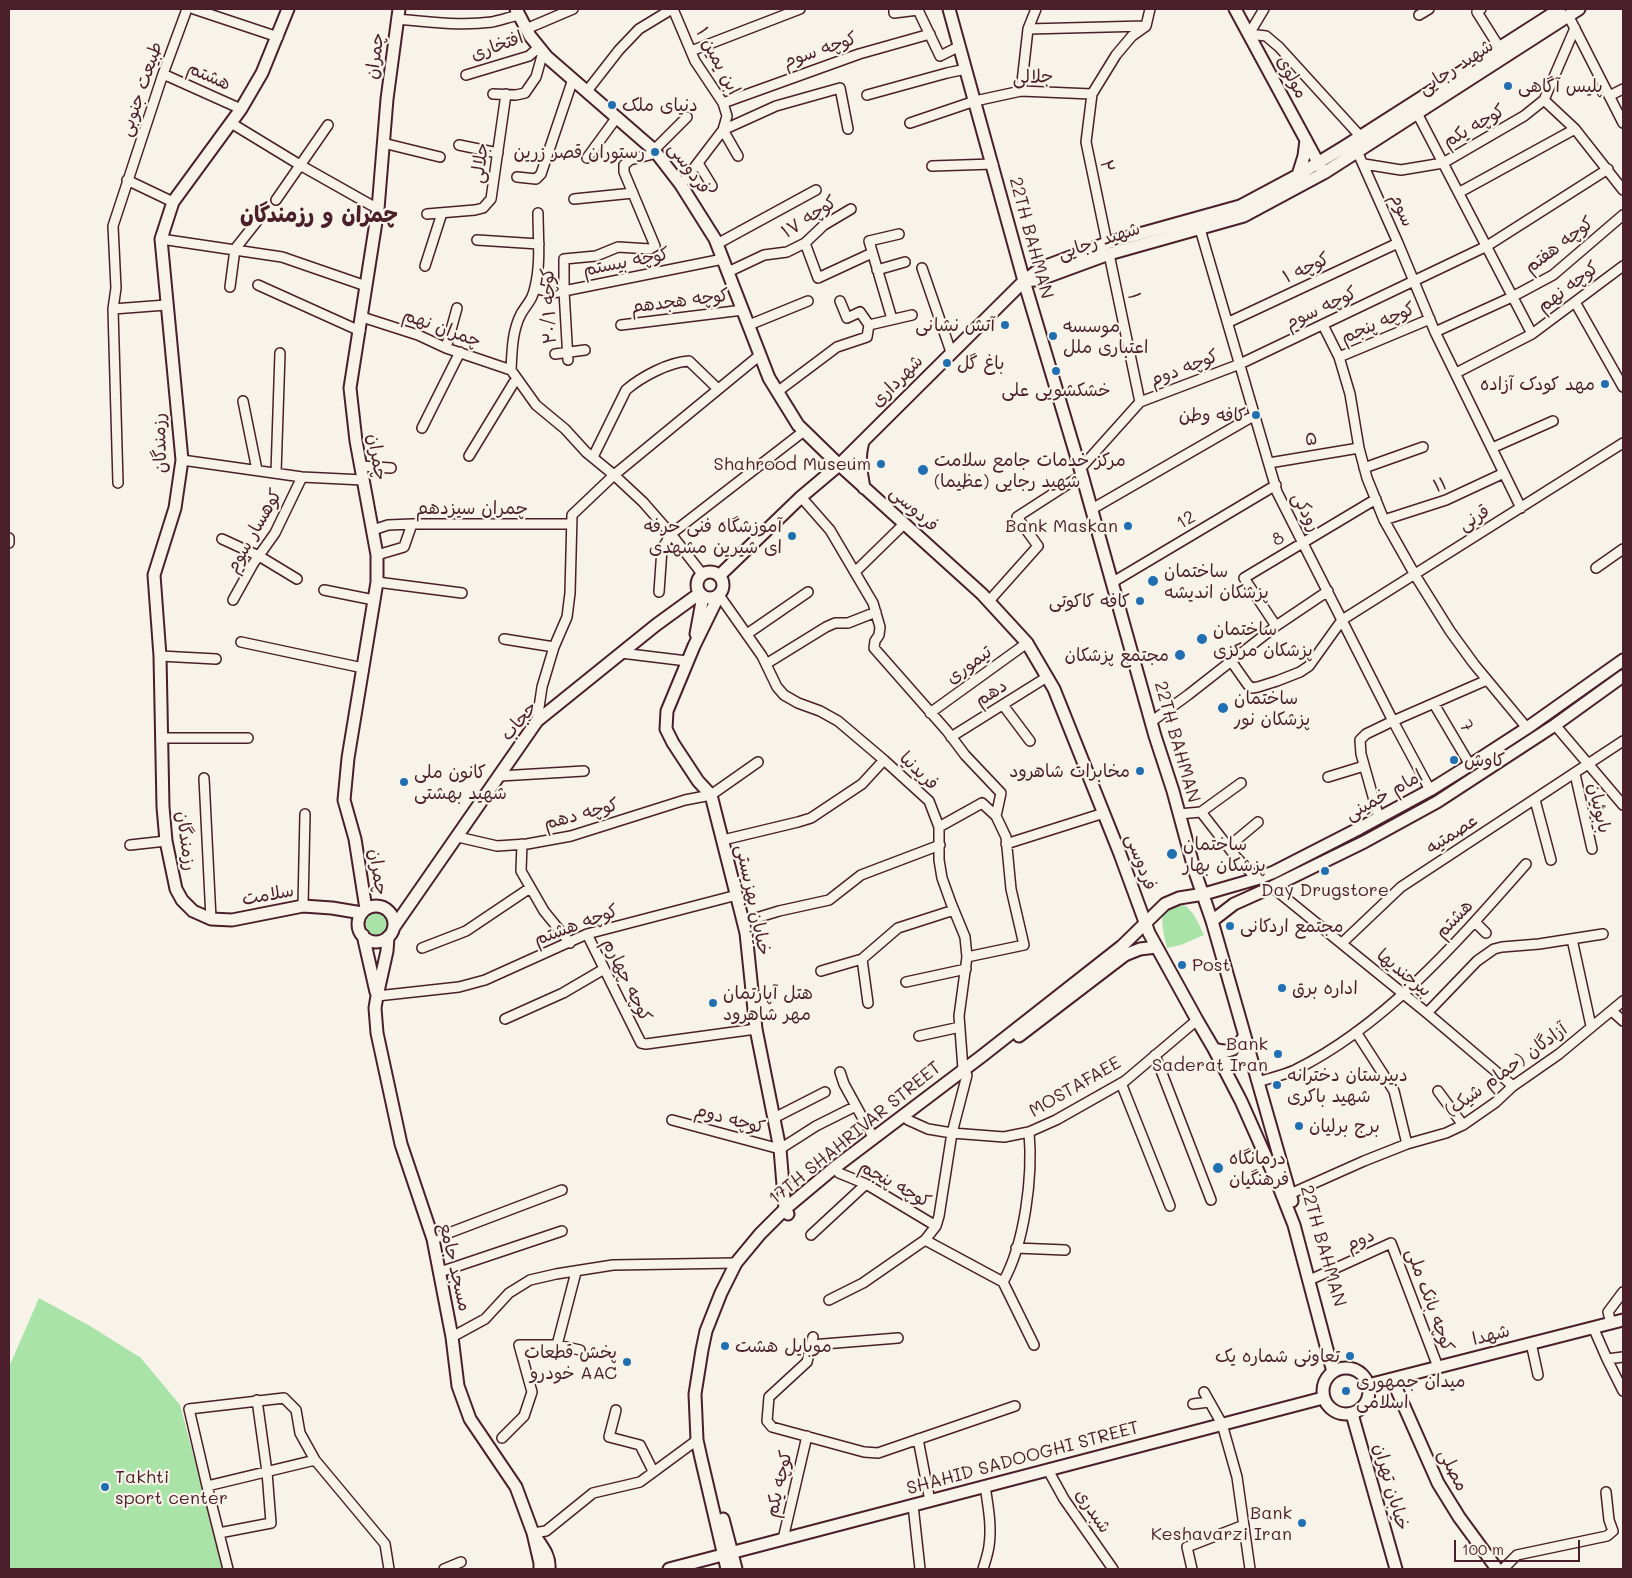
<!DOCTYPE html>
<meta charset="utf-8">
<style>
body{margin:0}
#map{position:relative;width:1632px;height:1578px;overflow:hidden;background:#f7f3e8;font-family:Mali,sans-serif}
canvas{display:block}
.frame{position:absolute;inset:0;border:10px solid #4a1f2b;pointer-events:none}
.scale{position:absolute;left:1454px;top:1540px;width:126px;height:22px;box-sizing:border-box;border:2px solid #4a1f2b;border-top:0;padding-left:6px;font-size:15px;line-height:18px;white-space:nowrap;color:#4a1f2b;-webkit-text-stroke:4px #f7f3e8;paint-order:stroke}
</style>
<div id="map">
<canvas width="1632" height="1578"></canvas>
<div class="frame"></div>
<div class="scale">100 m</div>
</div>
<script>
const c = document.querySelector('canvas').getContext('2d');
c.lineJoin = 'round';
function paint(path, color) { c.fillStyle = color; c.fill(path, 'evenodd'); }
function strokePath(path, color, width, dash) { c.strokeStyle = color; c.lineWidth = width; c.lineCap = dash ? 'butt' : 'round'; c.setLineDash(dash || []); c.stroke(path); }
function label(font, color, halo, rows, align = 'center') {
  c.font = font + ' Mali,"Playpen Sans Arabic",sans-serif'; c.lineWidth = 4.5; c.setLineDash([]); c.textBaseline = 'middle'; c.strokeStyle = halo; c.fillStyle = color; for (const [text, x, y, turn = 0] of rows) {
    c.save(); c.translate(x, y); c.rotate((+turn || 0) * Math.PI / 180); c.textAlign = isNaN(turn) ? turn : align; if (halo) c.strokeText(text, 0, 0); c.fillText(text, 0, 0); c.restore();
  }
}
paint(new Path2D(`
 M1182 904C1194 910 1198 923 1204 935L1181 945 1167 948C1165 939 1158 915 1166 909 1171 906 1177 905 1182 904Z
 M366 924a11 11 0 1 1 22 0a11 11 0 1 1-22 0Z
 M39 1298 90 1326 141 1358 180 1405 224 1569H9V1367Z`), '#a9e3a8');
const street = new Path2D(`
 M194 9 278 37
 M673 9 695 61 723 103 727 116 723 130 681 185
 M894 9V13L918 10 940 56 960 46
 M1264 9 1249 34 1266 36 1279 47 1360 136
 M1481 9 1477 12 1499 47
 M1419 15 1429 9
 M1568 15 1623 123
 M397 19C429 22 461 26 492 22 501 20 510 17 519 15
 M526 29 573 9
 M1028 29 1145 26
 M691 51 800 9
 M163 74 241 109
 M466 75 529 56 539 47
 M587 91 619 50 639 29 672 9
 M1021 91 1028 29 1036 9
 M493 94 516 95 525 93 536 77 543 52
 M867 95 947 73 966 69
 M1609 96 1623 89
 M723 103 859 54 930 34
 M1417 113 1532 334
 M231 123 300 165 378 209
 M910 123 975 101 1021 91 1092 94
 M1575 129 1623 190
 M723 130 776 106 840 88 848 129
 M723 130 738 156
 M383 143 440 157
 M459 145 498 153
 M654 150 687 117
 M1357 151 1398 243 1435 332 1521 508
 M587 158 617 117
 M698 163 712 186
 M1364 164 1401 170 1443 163 1524 116 1544 100 1575 28
 M932 166 993 164
 M517 177 536 179 541 174 573 79
 M127 180 173 202
 M1460 192 1575 129 1544 100
 M574 199 633 193
 M276 200 328 125
 M538 213C538 237 541 263 535 287 532 301 528 302 521 314 512 331 512 352 511 370L536 405 565 429 586 452 614 475 643 502 671 534 703 575
 M427 214 475 210 483 208 491 199 506 94
 M1200 229 1277 492 1393 721 1430 790
 M161 239 282 257 366 286
 M477 240 539 244
 M805 243 818 278 872 253
 M1107 243 1086 142 1092 94 1116 55 1132 36 1146 26 1150 9
 M717 244 816 190
 M1109 254 1140 402
 M425 266 442 213
 M922 268 951 352
 M877 270 905 262
 M728 272 764 255 787 252 805 243 824 225 851 209
 M258 285 360 331
 M230 287 235 249 258 220
 M535 288 552 293 564 291 723 259
 M1575 302 1623 387
 M113 309 166 305
 M362 317 418 335 446 348 511 370
 M892 319 869 241 899 234
 M1229 322 1398 243
 M621 325 743 310
 M749 325 808 301
 M869 325 912 315
 M1323 325 1339 357 1350 394 1359 448 1367 478 1384 520 1415 575 1450 631 1474 664 1527 728
 M1435 332 1512 297 1553 275 1623 215
 M446 348 457 308
 M555 354 585 350
 M1339 357 1430 319
 M568 360 564 291V259L596 256 618 247 650 249 655 246 624 172V165L630 160 657 153
 M1456 373 1532 334 1623 266
 M777 392 837 347 867 337 869 325 860 312 847 318 840 301
 M243 401 257 470
 M422 428 460 352
 M1492 448 1553 421
 M469 456 516 379
 M593 457 626 390C641 377 669 362 689 361L718 389
 M182 460 302 477 363 480
 M1269 463 1359 448
 M361 466 391 468
 M1364 468 1423 447
 M1080 469 1140 402 1240 364 1487 246 1608 169
 M276 473 280 353
 M118 483 113 309 116 288 113 226 163 74 187 9
 M801 497 830 530 873 603 880 627 879 635 875 641 874 648 947 731 965 755 1001 793 996 816 1006 837 1011 889 1024 945 967 957
 M1092 509 1255 415
 M1384 520 1446 500 1504 473
 M373 530 388 525 412 524H571
 M9 538V543
 M222 539 259 556 297 579
 M377 555 404 547 412 524
 M1596 568 1623 549
 M855 572 904 524
 M377 582 462 593
 M1113 582 1276 485
 M324 590 374 600
 M659 592 662 549 671 534 804 431
 M719 595 762 656 777 687 784 695 798 703 820 711 838 721 884 760 929 801 939 827V860L942 878 951 903 965 937 967 957 959 1016 963 1069
 M233 600 253 564 275 533 302 477
 M989 601 1038 546 1017 517 1082 475
 M1276 626 1244 578 1376 499
 M747 634 808 592
 M504 639 554 647
 M241 642 363 668
 M621 653 687 661
 M160 656 216 659
 M1231 661 1248 685 1252 688 1258 687 1277 681 1300 672 1309 666 1342 620 1623 443
 M766 664 826 627 835 623H848L876 612
 M1434 704 1470 765
 M1003 705 1030 741
 M930 713 1027 643
 M537 721 542 687 554 647 567 617 570 593 572 515 614 475 760 355
 M1151 722 1188 695 1276 626 1328 591
 M1555 725 1623 805
 M951 737 1047 677
 M162 738H248
 M1575 774 1592 849
 M500 776 584 771
 M1328 777 1364 766
 M204 778 211 919
 M1535 800 1551 860
 M1201 812 1241 783
 M1179 814 1201 812 1236 857 1257 879
 M1379 818 1361 754 1360 740 1366 734 1393 721 1487 680
 M939 827 982 803 996 816
 M458 837 497 846 527 844 571 836 685 800 711 795 758 762
 M723 840 798 822 811 818 862 784 884 760
 M522 844 521 871 544 911 570 943
 M1006 844 1104 813
 M130 845 166 841
 M1228 847 1258 822
 M1272 887 1427 1013 1513 1086
 M303 906 305 814
 M743 922 779 911 829 900 861 875 940 845
 M1475 922 1486 933
 M587 934 641 1043 646 1044 756 1029
 M1572 939 1591 1026
 M1342 943 1401 887 1623 741
 M422 948 466 931 530 888
 M862 959 868 1003
 M821 971 862 959 898 928 954 910
 M906 982 966 969
 M377 996 459 987 485 980 587 934 737 895
 M1612 1011 1623 1021
 M1427 1013 1477 961 1494 949 1502 947 1539 944 1603 934
 M505 1019 563 993 604 969
 M1356 1032 1394 1091 1407 1144
 M919 1036 960 1027
 M1155 1055 1211 1200
 M840 1072 844 1084 873 1137
 M1258 1082C1270 1078 1284 1075 1295 1070 1386 1025 1459 940 1526 864
 M1121 1083 1170 1206
 M1438 1091 1463 1125
 M774 1118 825 1092
 M672 1120 780 1149 816 1126 856 1106
 M908 1120 928 1129 952 1133 1004 1137 1029 1132 1056 1120 1125 1081 1197 1020
 M839 1173 866 1184 936 1226
 M1290 1194 1364 1161 1407 1144 1446 1133 1463 1125 1496 1102 1513 1086 1559 1054 1623 1001
 M811 1235 866 1184
 M433 1239 562 1190
 M925 1240 1003 1282 1034 1345
 M1016 1248 1065 1250
 M440 1272 562 1231
 M1314 1278 1391 1243 1438 1367
 M1003 1282C1025 1243 1033 1176 1029 1132
 M829 1300 863 1283 925 1240 936 1226 939 1216 952 1133 967 1075
 M1611 1323 1608 1312 1623 1292
 M1593 1327 1607 1359 1623 1357
 M452 1337 485 1319 509 1293 530 1280 556 1274 613 1265 736 1263
 M813 1337 807 1362 769 1397 767 1421 772 1427 864 1452 878 1453 1015 1406
 M1531 1343 1538 1375
 M557 1345 576 1272
 M811 1345 898 1338
 M1607 1359 1623 1391
 M1204 1392 1222 1424 1237 1477 1250 1569
 M1193 1404 1209 1402
 M616 1410 609 1437 640 1445 653 1471
 M502 1438 524 1416 532 1392 519 1345H557L580 1350
 M918 1439 930 1501
 M1048 1470 1064 1499 1113 1569
 M207 1486 315 1460
 M913 1505 920 1569
 M219 1533 271 1523 267 1472 257 1400
 M533 1533 546 1531 593 1493 640 1482 697 1440
 M783 1539 807 1436
 M228 1569 207 1486 189 1409 284 1398 296 1410 300 1433 315 1460 385 1544 389 1569
 M444 1569 461 1562
 M983 1569C985 1562 988 1554 989 1546 992 1526 988 1506 985 1486
 M1192 1569 1187 1547 1244 1525
 M1503 1569 1517 1555 1607 1536 1613 1531 1609 1520 1606 1492`);
const secondary = new Path2D(`
 M288 9 262 73 241 109 173 202 161 239 182 460 175 508 154 575 160 656 163 807 166 841 176 889 182 900 193 911 211 919 232 920 303 906 332 908 362 913
 M516 9 530 36 547 57 654 150 681 185 715 239 769 378 798 425 835 461 982 594 1027 643 1054 689 1120 854 1149 933 1197 1020 1214 1049 1241 1101 1277 1182 1294 1225 1333 1372
 M949 9 1024 281 1082 475 1155 736 1173 791 1195 872 1212 921 1292 1201
 M1235 9 1321 168
 M1298 175 1304 156 1306 140
 M1026 281 1041 279 1109 254 1244 216 1324 173 1579 9
 M863 441C858 460 861 470 864 488
 M697 585a13 13 0 1 1 26 0a13 13 0 1 1-26 0Z
 M719 576 801 497 839 465 1024 281 1041 268 1107 243 1240 206 1298 175 1344 147 1560 9
 M719 595 694 646 667 711 666 729 673 743 698 781 711 795 746 933 756 1029 780 1149 785 1209 788 1214
 M696 634 703 596
 M358 924a18 18 0 1 1 36 0a18 18 0 1 1-36 0Z
 M366 909 355 839 344 800 348 758 377 582V555L356 441 350 388 378 209 387 99 399 9
 M1212 921 1234 904 1272 887 1364 842 1437 802 1555 725 1623 676
 M394 927 537 721 656 625 700 593
 M363 935 376 992
 M388 937 387 951 377 996 375 1008 377 1033 401 1144 433 1239 452 1337 458 1386 470 1419 516 1487 533 1533 540 1563V1569
 M1019 1036 1125 955 1140 949 1156 947
 M1214 1049C1230 1054 1235 1050 1244 1037
 M1221 1061 1232 1063 1241 1060 1247 1048
 M1323 1391a23 23 0 1 1 46 0a23 23 0 1 1-46 0Z
 M1392 1379 1438 1483 1459 1517 1497 1569
 M1368 1385 1623 1320
 M1352 1414 1396 1569
 M723 1519 736 1569
 M537 1539C544 1549 550 1557 549 1569
 M669 1569 1323 1398
 M727 1569 701 1458 697 1440 695 1394 702 1350 706 1331 721 1293 736 1263 760 1234 785 1209 834 1168 982 1056 1122 946 1165 904 1179 898 1204 894 1256 879 1274 872 1360 828 1430 790 1470 765 1527 728 1623 660`);
strokePath(street, '#4a1f2b', 12);
strokePath(secondary, '#4a1f2b', 15);
strokePath(street, '#f7f3e8', 9);
strokePath(secondary, '#f7f3e8', 11);
for (const [x, y, r, color] of [
 [1508,86,5,"#1f6fb2"],
 [612,105,5,"#1f6fb2"],
 [655,152,5,"#1f6fb2"],
 [1005,325,5,"#1f6fb2"],
 [1053,336,5,"#1f6fb2"],
 [947,363,5,"#1f6fb2"],
 [1056,371,5,"#1f6fb2"],
 [1605,384,5,"#1f6fb2"],
 [1256,415,5,"#1f6fb2"],
 [881,464,5,"#1f6fb2"],
 [923,470,6,"#1f6fb2"],
 [1128,526,5,"#1f6fb2"],
 [792,536,5,"#1f6fb2"],
 [1153,581,6,"#1f6fb2"],
 [1140,601,5,"#1f6fb2"],
 [1202,639,6,"#1f6fb2"],
 [1180,655,6,"#1f6fb2"],
 [1223,708,6,"#1f6fb2"],
 [1454,760,5,"#1f6fb2"],
 [1140,771,5,"#1f6fb2"],
 [404,782,5,"#1f6fb2"],
 [1172,854,6,"#1f6fb2"],
 [1325,871,5,"#1f6fb2"],
 [1230,926,5,"#1f6fb2"],
 [1182,965,5,"#1f6fb2"],
 [1282,988,5,"#1f6fb2"],
 [713,1003,5,"#1f6fb2"],
 [1278,1054,5,"#1f6fb2"],
 [1277,1085,5,"#1f6fb2"],
 [1299,1126,5,"#1f6fb2"],
 [1218,1168,6,"#1f6fb2"],
 [725,1346,5,"#1f6fb2"],
 [1350,1356,5,"#1f6fb2"],
 [627,1362,5,"#1f6fb2"],
 [1346,1391,5,"#1f6fb2"],
 [105,1487,5,"#1f6fb2"],
 [1302,1523,5,"#1f6fb2"]
]) { const dot = new Path2D(); dot.arc(x, y, r, 0, 2 * Math.PI); c.fillStyle = color; c.fill(dot); strokePath(dot, '#f7f3e8', 2); }
label('18px', '#4a1f2b', '#f7f3e8', [
 ["افتخاری",497,46,-20],
 ["کوچه سوم",820,50,-19],
 ["چمران",375,56,-82],
 ["ابن یمین ۱",718,61,62],
 ["شهید رجایی",1456,67,-33],
 ["هشتم",209,76,24],
 ["جلالی",1033,77,-2],
 ["مولوی",1292,77,62],
 ["طبیعت جنوبی",141,89,-71],
 ["کوچه یکم",1474,126,-30],
 ["جلالی",480,163,-82],
 ["۲",1107,166,78],
 ["فردوسی",689,168,54],
 ["سوم",1402,210,67],
 ["۱۷ کوچه",809,217,-33],
 ["22TH BAHMAN",1031,238,75],
 ["شهید رجایی",1099,241,-18],
 ["کوچه هفتم",1559,245,-37],
 ["کوچه بیستم",626,262,-11],
 ["۱ کوچه",1306,268,-25],
 ["کوچه نهم",1568,287,-37],
 ["۱",1134,296,78],
 ["کوچه هجدهم",680,301,-7],
 ["کوچه ۲۰/۱",549,306,-92],
 ["کوچه سوم",1321,308,-25],
 ["کوچه پنجم",1378,323,-23],
 ["چمران نهم",442,328,20],
 ["کوچه دوم",1184,368,-21],
 ["شهرداری",897,381,-45],
 ["۵",1311,439,-9],
 ["رزمندگان",160,443,-92],
 ["چمران",377,457,80],
 ["۱۱",1440,485,-20],
 ["چمران سیزدهم",472,508],
 ["فردوسی",914,509,42],
 ["رودکی",1306,512,63],
 ["قرنی",1474,518,-32],
 ["12",1186,520,-31],
 ["کوهسار سوم",254,531,-60],
 ["8",1278,539,-31],
 ["تیموری",969,665,-36],
 ["دهم",991,693,-32],
 ["حجاب",519,721,-50],
 ["7",1466,726,60],
 ["22TH BAHMAN",1177,742,74],
 ["فریدنیا",919,771,44],
 ["امام خمینی",1384,795,-29],
 ["بابوئیان",1599,808,77],
 ["کوچه دهم",581,814,-15],
 ["عصمتیه",1452,834,-33],
 ["رزمندگان",186,841,82],
 ["فردوسی",1141,862,70],
 ["چمران",378,872,81],
 ["سلامت",268,895,-10],
 ["خیابان بهزیستی",753,900,78],
 ["هشتم",1454,919,-46],
 ["کوچه هشتم",576,925,-20],
 ["بیرجندیها",1404,973,39],
 ["کوچه چهارم",627,980,64],
 ["آزادگان (حمام شیک)",1506,1070,-36],
 ["MOSTAFAEE",1075,1087,-30],
 ["کوچه دوم",730,1119,15],
 ["17TH SHAHRIVAR STREET",855,1133,-39],
 ["کوچه پنجم",895,1184,29],
 ["دوم",1360,1240,-24],
 ["22TH BAHMAN",1323,1246,74],
 ["مسجد جامع",455,1267,77],
 ["کوچه بانک ملی",1430,1300,70],
 ["شهدا",1491,1335,-14],
 ["SHAHID SADOOGHI STREET",1023,1458,-15],
 ["مصلی",1453,1470,63],
 ["کوچه یکم",779,1484,-77],
 ["خیابان تهران",1391,1487,74],
 ["شبدری",1093,1511,56]
]);
label('18px', '#4a1f2b', '#f7f3e8', [
 ["پلیس آگاهی",1518,86],
 ["دنیای ملک",622,105],
 ["رستوران قصر زرین",645,152,"right"],
 ["آتش نشانی",995,325,"right"],
 ["موسسه",1063,326],
 ["اعتباری ملل",1063,347],
 ["باغ گل",957,363],
 ["مهد کودک آزاده",1595,384,"right"],
 ["خشکشویی علی",1056,390,"center"],
 ["کافه وطن",1246,415,"right"],
 ["مرکز خدمات جامع سلامت",934,460],
 ["شهید رجایی (عظیما)",934,481],
 ["Shahrood Museum",871,464,"right"],
 ["آموزشگاه فنی حرفه",782,526,"right"],
 ["ای شیرین مشهدی",782,547,"right"],
 ["Bank Maskan",1118,526,"right"],
 ["ساختمان",1164,571],
 ["پزشکان اندیشه",1164,592],
 ["کافه کاکوتی",1130,601,"right"],
 ["ساختمان",1213,629],
 ["پزشکان مرکزی",1213,650],
 ["مجتمع پزشکان",1169,655,"right"],
 ["ساختمان",1234,698],
 ["پزشکان نور",1234,719],
 ["کاوش",1464,760],
 ["مخابرات شاهرود",1130,771,"right"],
 ["کانون ملی",414,772],
 ["شهید بهشتی",414,793],
 ["ساختمان",1183,844],
 ["پزشکان بهار",1183,865],
 ["Day Drugstore",1325,890,"center"],
 ["مجتمع اردکانی",1240,926],
 ["Post",1192,965],
 ["اداره برق",1292,988],
 ["هتل آپارتمان",723,993],
 ["مهر شاهرود",723,1014],
 ["Bank",1268,1044,"right"],
 ["Saderat Iran",1268,1065,"right"],
 ["دبیرستان دخترانه",1287,1075],
 ["شهید باکری",1287,1096],
 ["برج برلیان",1309,1126],
 ["درمانگاه",1229,1158],
 ["فرهنگیان",1229,1179],
 ["موبایل هشت",735,1346],
 ["پخش قطعات",617,1352,"right"],
 ["خودرو AAC",617,1373,"right"],
 ["تعاونی شماره یک",1340,1356,"right"],
 ["میدان جمهوری",1356,1381],
 ["اسلامی",1356,1402],
 ["Takhti",115,1477],
 ["sport center",115,1498],
 ["Bank",1292,1513,"right"],
 ["Keshavarzi Iran",1292,1534,"right"]
], 'left');
label('bold 22px', '#4a1f2b', '#f7f3e8', [
 ["چمران و رزمندگان",319,215]
]);
</script>
